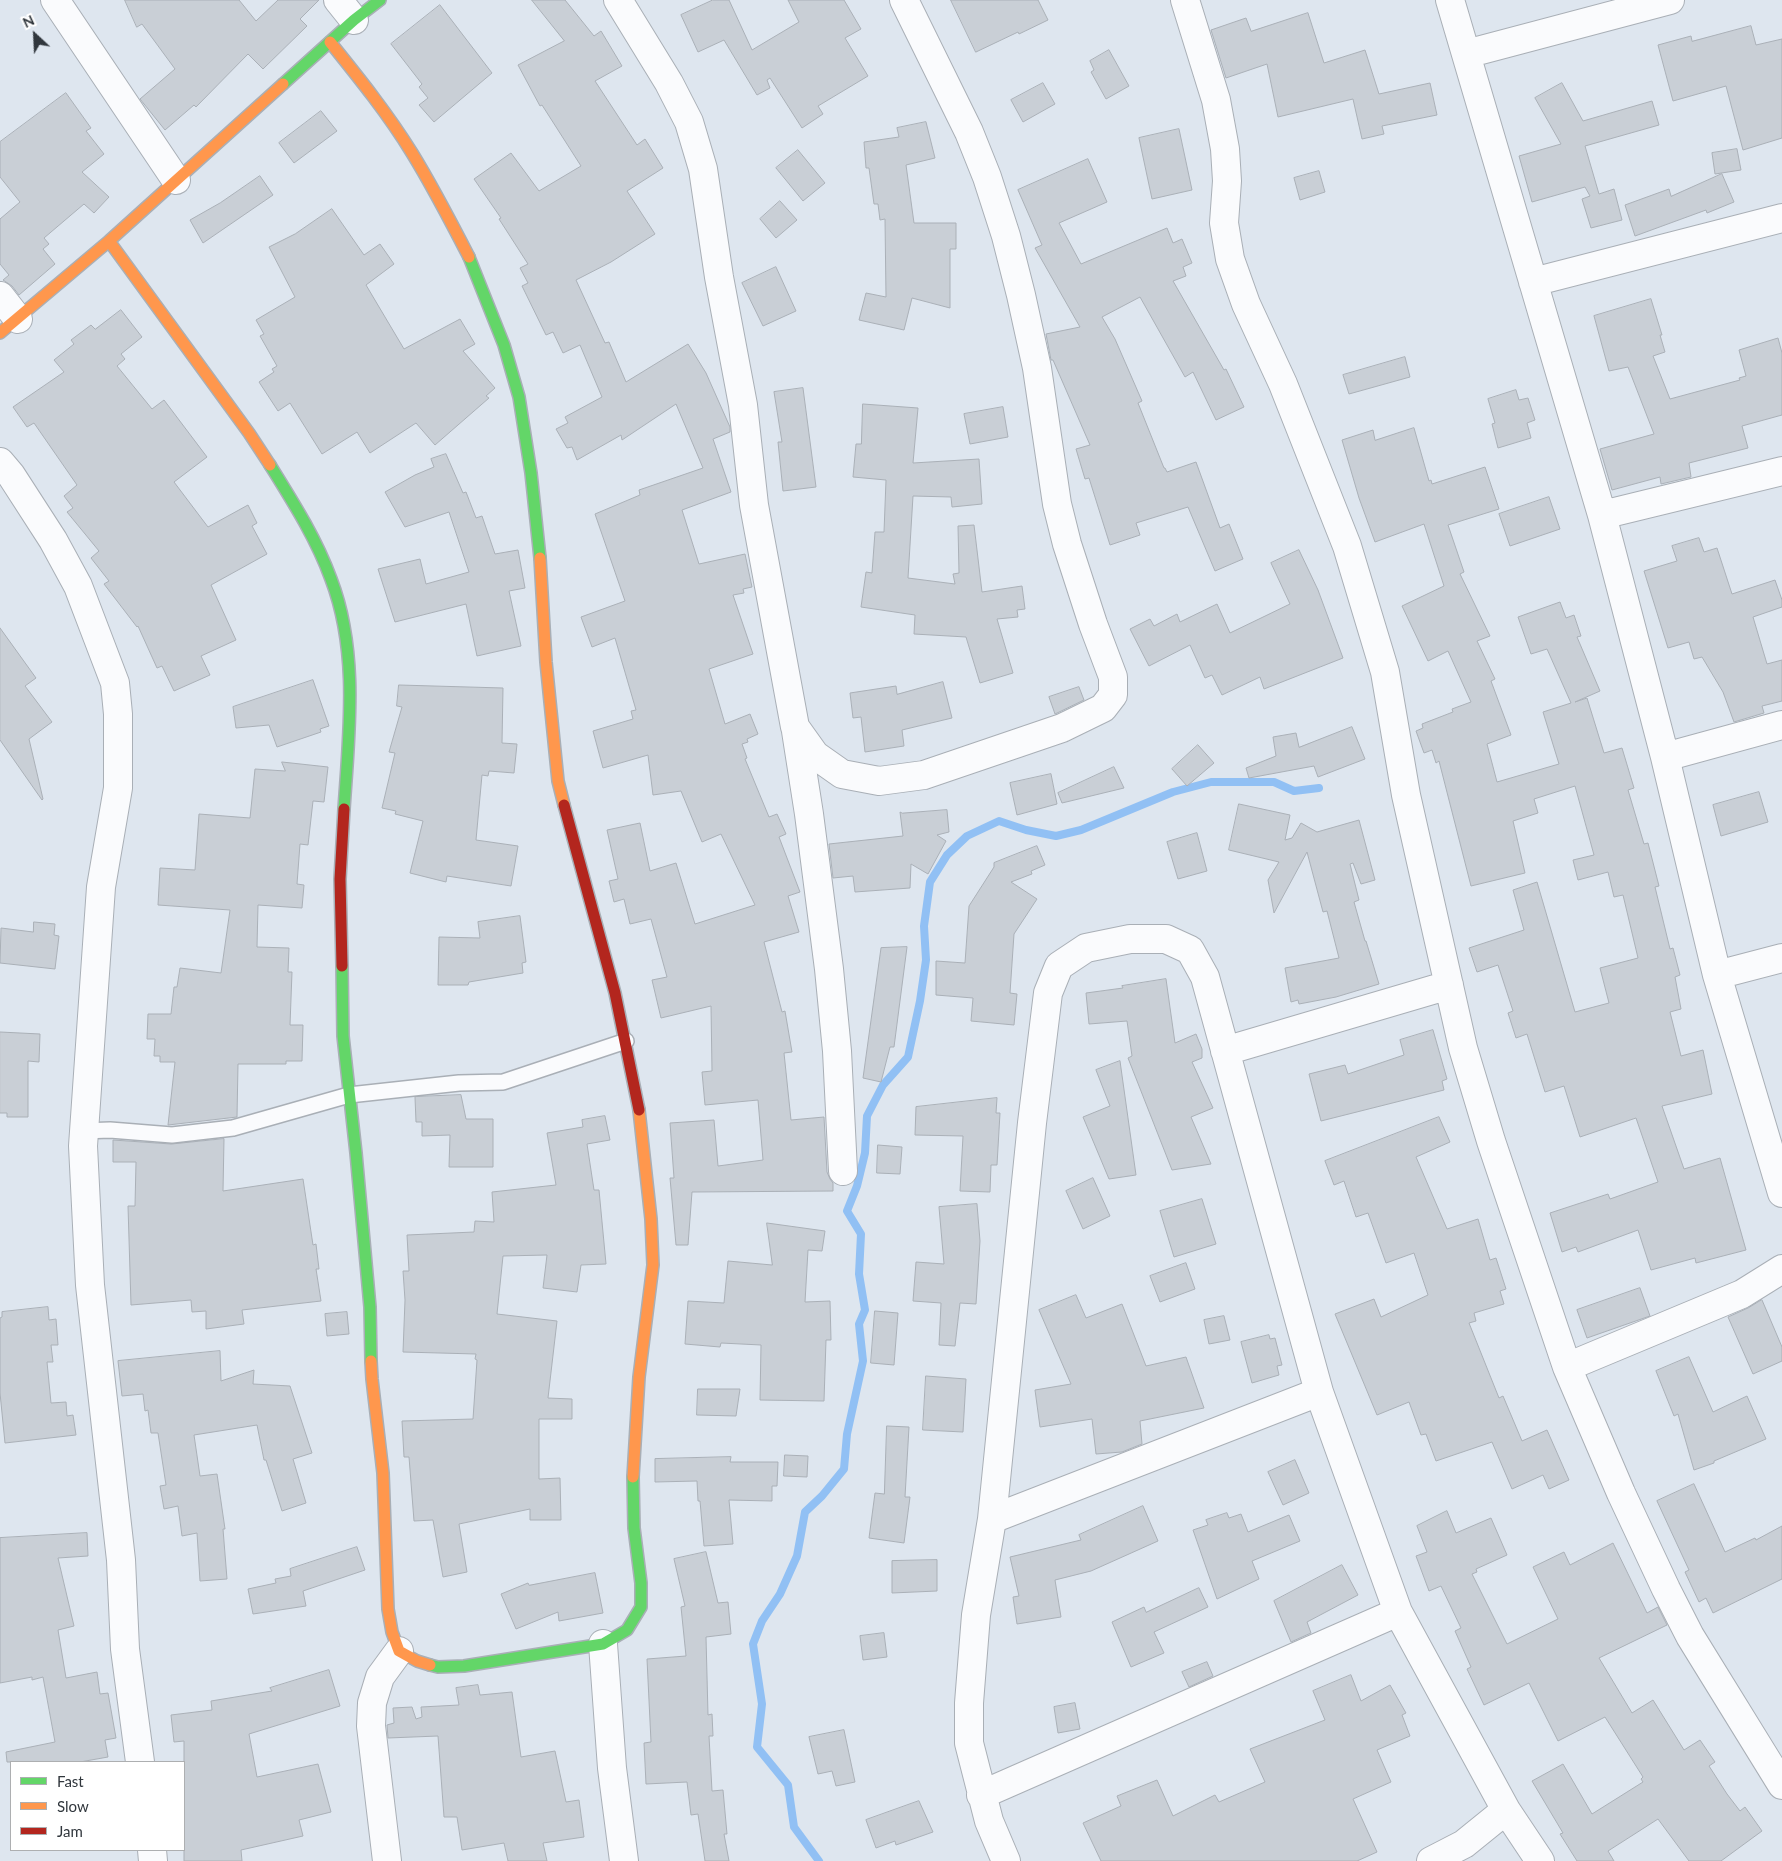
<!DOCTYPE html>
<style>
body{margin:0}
#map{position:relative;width:1782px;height:1861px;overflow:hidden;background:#dee6ef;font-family:Lato,sans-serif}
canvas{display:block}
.legend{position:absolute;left:10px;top:1761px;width:175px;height:90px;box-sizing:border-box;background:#fff;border:1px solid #adafb1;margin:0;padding:6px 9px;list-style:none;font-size:15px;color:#31373d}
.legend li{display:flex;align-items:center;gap:10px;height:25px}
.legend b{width:25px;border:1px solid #adafb1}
.north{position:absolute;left:10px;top:10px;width:50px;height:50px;-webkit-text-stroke:4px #fff;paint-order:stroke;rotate:335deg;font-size:14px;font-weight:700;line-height:20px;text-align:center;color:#31373d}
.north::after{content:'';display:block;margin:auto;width:18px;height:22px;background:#31373d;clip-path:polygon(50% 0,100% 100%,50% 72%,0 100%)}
</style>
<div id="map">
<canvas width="1782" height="1861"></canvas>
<ul class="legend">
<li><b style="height:6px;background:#63d668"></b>Fast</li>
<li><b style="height:6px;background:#ff974d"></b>Slow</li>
<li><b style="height:6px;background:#b3261e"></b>Jam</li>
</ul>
<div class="north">N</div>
</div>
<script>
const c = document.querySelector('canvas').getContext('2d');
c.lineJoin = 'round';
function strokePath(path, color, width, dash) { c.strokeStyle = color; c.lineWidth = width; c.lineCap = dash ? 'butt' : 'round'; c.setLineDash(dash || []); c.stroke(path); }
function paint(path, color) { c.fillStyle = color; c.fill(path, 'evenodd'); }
strokePath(new Path2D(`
 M819 1861 794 1827 788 1785 757 1747 762 1704 753 1644 762 1621 780 1594 797 1556 805 1512 822 1496 844 1469 847 1434 863 1361 859 1324 865 1310 859 1274 861 1234 847 1211 857 1186 865 1153 867 1116 883 1085 908 1057 920 1001 926 960 924 926 930 882 947 855 967 836 999 821 1026 830 1056 836 1081 830 1173 792 1211 782H1274L1294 791 1319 788`), '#91c0f4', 8);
const building = new Path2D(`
 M125 0H239L256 21 278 0H319L300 19 307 26 263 69 248 54 196 107 194 105 165 130 140 99 175 69 142 24 137 27Z
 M532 0H565L594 36 601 31 622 66 595 81 637 145 645 139 663 168 627 191 655 234 611 262 576 280 605 343 609 342 626 382 688 344 706 373 730 427V432L713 439 731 492 682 510 699 564 745 554 752 587 743 589 744 593 733 595 753 654 709 669 725 724 750 714 758 734 747 739 748 742 742 744 747 758 745 759 769 817 777 814 786 834 779 837 800 892 788 896 799 932 764 942 782 1012 785 1011 792 1052 784 1053 791 1120 824 1117 827 1172 830 1179 833 1183V1191L692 1192 688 1245H676L670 1178H674L670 1123 714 1120 718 1166 763 1160 758 1100 705 1105 702 1072 712 1071 711 1006 661 1018 652 980 667 977 651 919 630 924 624 899 614 902 609 881 618 879 607 830 640 823 650 871 676 863 695 924 755 905 721 834 702 842 681 791 653 795 648 755 603 768 593 731 633 719 631 711 636 710 615 638 592 647 581 617 625 601 595 514 640 495 639 490 703 468 676 404 622 440 621 435 577 460 572 447 567 448 556 429 568 423 565 417 602 397 580 345 563 353 553 332 546 335 522 286 528 283 520 268 528 264 499 219 501 218 474 179 511 153 539 191 581 166 542 105 540 106 518 65 564 41Z
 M713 0H729L752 50 799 22 788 0H844L861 29 845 38 868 76 818 106 823 114 802 128 770 78 767 80 770 88 757 95 724 40 698 52 681 15Z
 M951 0H1038L1048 20 1019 34 1018 32 976 52Z
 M440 5 492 73 434 122 419 105 428 98 419 87 422 84 391 44Z
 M1308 13 1324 63 1365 50 1379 94 1430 83 1437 115 1382 126 1384 134 1362 139 1353 99 1278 117 1267 64 1226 78 1211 30 1246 18 1251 31Z
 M1751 26 1756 45 1782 39V138L1743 150 1726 86 1673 101 1658 45 1691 36 1692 41Z
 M1109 50 1129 86 1106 99 1091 72 1094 70 1090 61Z
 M1043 83 1055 104 1023 122 1011 100Z
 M1562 83 1583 121 1652 101 1659 125 1585 146 1599 194 1614 189 1622 220 1591 228 1582 199 1590 196 1585 187 1532 202 1519 156 1561 144 1535 98Z
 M66 93 91 128 86 131 104 154 82 172 109 197 94 213 84 204 44 238 49 244 43 249 55 264 19 295 12 286 3 280 9 275 0 264V219L20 202 0 177V142Z
 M321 111 337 131 294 163 279 143Z
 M926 122 935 158 906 165 914 223H956V249H950V308L912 298 904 330 859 320 866 293 886 297 885 219 880 220 878 204H874L869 168H866L864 142 899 137 897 128Z
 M1179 129 1192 190 1152 199 1139 138Z
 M1737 149 1741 170 1715 174 1712 153Z
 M798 150 825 183 803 201 776 168Z
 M1088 159 1107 202 1059 223 1081 264 1167 228 1173 243 1182 239 1192 263 1183 267 1186 276 1173 281 1224 370 1226 369 1244 407 1216 420 1193 372 1185 377 1140 297 1102 317 1115 339 1142 401 1138 403 1164 468H1165L1167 472 1196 462 1220 528 1229 524 1243 559 1215 571 1188 507 1136 523 1140 535 1110 545 1089 478 1085 479 1076 449 1090 445 1053 360H1051L1046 334 1080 327 1035 248 1042 245 1018 190Z
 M1319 171 1325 192 1300 200 1294 178Z
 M1722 174 1734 202 1707 213 1706 210 1635 236 1625 205 1669 189 1671 196Z
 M260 176 273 195 203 243 190 220 220 203Z
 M780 201 797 220 776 238 760 219Z
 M332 209 364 255 380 244 394 264 366 285 404 349 460 319 475 344 463 351 495 388 486 396 489 398 435 445 416 423 370 453 357 432 322 454 290 403 278 411 259 382 274 372 272 369 277 366 260 336 264 334 256 320 295 297 269 247 295 234Z
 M776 267 796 311 763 326 742 283Z
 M1651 299 1662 335H1660L1665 352 1653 356 1670 399 1740 380 1739 378 1746 376 1739 350 1778 338 1782 353V415L1742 426 1748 448 1689 463 1691 477 1661 484 1660 477 1612 490 1600 449 1654 434 1628 367 1609 371 1594 316Z
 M121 310 142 337 121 354 125 359 117 366 152 409 164 400 207 457 174 482 208 527 248 505 257 523 252 526 267 554 211 585 236 640 201 656 210 675 174 691 162 666 157 668 138 626 137 627 104 584 109 581 91 558 99 551 67 512 73 508 64 496 77 485 34 423 27 427 13 407 64 372 54 360 74 344 71 340 91 325 95 329Z
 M1405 357 1410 377 1349 394 1343 375Z
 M803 388 816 487 783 491 778 442H782L774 392Z
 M1516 390 1519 400 1528 398 1535 420 1527 423 1531 438 1498 448 1492 424 1495 423 1488 399Z
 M863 404 918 408 913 463 979 459 982 504 952 507 951 497 913 496 908 578 955 584 953 574 959 573 958 526 974 525 982 592 1022 586 1025 609 1017 610 1018 617 997 619 1013 673 980 683 966 637 914 634 915 615 861 607 866 572 872 573 875 532H884L886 480 853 477 856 444H861Z
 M1003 407 1008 437 970 444 964 414Z
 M1414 428 1429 481 1431 480 1432 484 1485 467 1499 509 1448 525 1464 572 1460 574 1490 636 1477 641 1495 679 1491 681 1511 735 1487 744 1497 782 1559 764 1543 712 1571 703 1547 649 1531 654 1518 617 1560 602 1566 618 1574 615 1581 636 1577 637 1600 691 1575 702 1587 698 1604 753 1622 748 1634 788 1628 790 1644 844 1648 843 1659 886 1655 887 1670 949 1673 948 1680 975 1675 977 1681 1009 1670 1012 1681 1056 1703 1050 1712 1094 1662 1106 1684 1169 1720 1158 1746 1250 1696 1263 1695 1258 1651 1270 1638 1230 1578 1252 1576 1247 1562 1252 1550 1213 1608 1194 1610 1199 1658 1182 1636 1118 1580 1137 1564 1086 1545 1092 1527 1034 1516 1038 1508 1013 1513 1011 1498 965 1477 972 1469 948 1524 930 1513 890 1537 882 1575 1012 1609 1003 1600 968 1638 958 1623 895 1614 897 1608 872 1578 880 1573 860 1594 855 1575 786 1534 799 1538 813 1513 821 1525 873 1471 886 1439 761 1436 763 1432 750 1424 753 1416 731 1423 728 1422 724 1453 712 1452 709 1471 702 1448 651 1428 661 1402 606 1444 586 1424 524 1375 542 1359 498 1342 440 1373 430 1375 440Z
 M446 454 463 493 466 492 476 518 482 516 495 554 518 550 525 588 509 591 521 646 477 656 466 604 395 622 378 569 420 559 426 584 469 572 449 512 405 527 385 492 415 475 434 467 431 459Z
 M1549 497 1560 529 1510 546 1499 514Z
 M1699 538 1704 552 1717 548 1732 594 1775 580 1782 600V607L1753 617 1767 664 1782 660V701L1762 706 1764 713 1734 722 1723 692 1702 657 1694 659 1689 642 1668 648 1644 571 1677 561 1672 546Z
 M1299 550 1318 590 1343 658 1264 689 1260 677 1222 695 1212 675 1205 678 1190 645 1149 666 1130 629 1150 619 1154 626 1177 614 1180 622 1217 604 1230 633 1290 604 1271 563Z
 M0 628 36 678 25 686 52 722 29 739 43 799 42 800 0 740Z
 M313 680 329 726 320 729 321 732 277 747 269 725 236 728 233 707Z
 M943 682 952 718 902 730 904 746 865 752 861 717 853 718 850 693 896 686 897 694Z
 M399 685 503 688 502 743 517 744 514 773 489 771 488 776 482 775 476 840 518 846 511 886 447 876 446 882 410 873 423 821 395 814 396 811 382 808 395 753 389 752 402 707 397 706Z
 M1079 687 1084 700 1055 714 1049 697Z
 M1352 727 1365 759 1318 777 1314 766 1249 778 1246 768 1276 756 1273 737 1296 733 1299 747Z
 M1198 745 1214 763 1187 786 1172 769Z
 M282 762 328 767 324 802 313 801 308 845 300 844 297 884 304 885 302 908 258 905 257 947 289 948 288 972H292L290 1025H303L302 1061H286V1064H238L237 1117 168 1125 175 1062H160V1056H154L155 1039H147L148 1014H171L174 987H177L180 968 221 973 230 910 158 905 160 868 195 870 199 814 250 818 255 769 285 771Z
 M1114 767 1124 788 1062 803 1058 793Z
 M1051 774 1057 804 1017 815 1010 783Z
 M1759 792 1768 822 1721 836 1713 805Z
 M1239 804 1290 815 1285 840 1292 838 1301 823 1317 832 1359 820 1375 880 1361 884 1353 863 1350 864 1359 900 1354 902 1365 941H1366L1379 984 1336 997 1299 1004 1298 1000 1291 1002 1285 968 1339 958 1327 911 1323 912 1307 852 1274 913 1268 880 1279 862 1229 850Z
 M947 810 949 832 937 835 946 841 928 874 911 864 910 888 855 892 853 876 833 878 829 844 903 836 900 812 902 813Z
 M1197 833 1207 871 1178 879 1167 842Z
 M1037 846 1045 865 1031 871 1032 874 1011 882 1037 899 1014 934 1010 993 1017 994 1014 1025 971 1021 973 998 936 995V961L965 963 969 906 994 867V863Z
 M520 916 526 962 522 963 523 973 469 982 468 985H438L439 937 480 938 478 922Z
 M34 922 55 924 54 935 59 936 55 969 0 963 1 928 33 932Z
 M907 947 894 1047H890L881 1082 863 1078 881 948Z
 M1166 979 1175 1043 1196 1034 1202 1049V1058L1192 1062 1213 1108 1191 1117 1211 1164 1172 1170 1128 1058 1132 1056 1127 1021 1089 1024 1086 993 1123 988 1122 986Z
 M1433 1030 1447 1079 1442 1081 1444 1090 1321 1121 1309 1074 1345 1065 1348 1074 1404 1055 1400 1040Z
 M0 1032 40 1034 39 1062 28 1061V1117H7V1113H0Z
 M1120 1061 1136 1175 1109 1179 1083 1117 1110 1106 1096 1070Z
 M461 1095 466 1119H493V1167H449L450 1135 422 1136V1122H416L415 1097Z
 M997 1098 996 1113H1000L997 1165H991L990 1192 960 1191 963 1136 915 1135 916 1107Z
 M605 1116 610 1140 587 1144 594 1190H599L606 1264 581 1265 577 1292 543 1288 547 1255 503 1256 497 1314 557 1321 548 1398 572 1399V1419H539V1479L560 1478 561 1520H530V1509L459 1524 467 1572 443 1577 433 1520 414 1521 409 1457H404L402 1421 473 1419 477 1360 475 1359 476 1354 403 1352 405 1300 403 1271H409L407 1235 474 1232 475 1221 494 1222 492 1192 556 1185 547 1133 583 1127 582 1120Z
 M1439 1117 1450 1142 1416 1157 1447 1229 1478 1219 1490 1260 1496 1258 1506 1289 1500 1291 1504 1304 1474 1313 1476 1321 1469 1323 1499 1398 1503 1396 1522 1441 1547 1430 1569 1480 1549 1489 1543 1475 1512 1489 1492 1442 1436 1461 1426 1434 1421 1435 1409 1402 1377 1415 1335 1314 1374 1299 1381 1317 1428 1295 1414 1253 1386 1263 1368 1213 1356 1217 1344 1181 1334 1185 1325 1161Z
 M224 1139 223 1191 303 1179 313 1245 316 1244 319 1269H316L321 1301 242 1310 244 1324 206 1329V1311L192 1312 191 1300 131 1305 128 1206H135L136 1162H113V1140L171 1144Z
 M878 1145 902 1147 900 1174 877 1173Z
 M1093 1178 1110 1216 1083 1229 1066 1191Z
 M1202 1199 1216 1244 1174 1257 1160 1211Z
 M977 1204 980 1241 976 1304 960 1303 955 1346 939 1345 941 1303 913 1301 916 1262 944 1264 939 1207Z
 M767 1223 825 1231 822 1251 808 1250 805 1302 830 1301 831 1340H826L824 1401 760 1400 761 1345 721 1343 720 1347 685 1344 688 1301 724 1303 728 1261 772 1265Z
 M1186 1263 1195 1289 1160 1302 1150 1276Z
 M1640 1288 1650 1316 1587 1338 1577 1310Z
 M1076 1295 1086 1318 1122 1304 1146 1366 1186 1357 1204 1408 1140 1421 1142 1444 1122 1452 1096 1454 1092 1419 1040 1427 1035 1390 1071 1384 1039 1310Z
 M1762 1300 1782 1347V1361L1753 1374 1728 1317 1748 1308Z
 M48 1307 49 1320 56 1319 58 1345H51L53 1362H47L51 1403 66 1402 67 1416 73 1415 76 1435 5 1443 0 1393V1318L2 1317V1312Z
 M875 1311 898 1313 894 1365 871 1363Z
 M347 1312 349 1334 327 1336 325 1314Z
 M1224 1316 1230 1340 1209 1344 1204 1320Z
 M1269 1335 1270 1339 1275 1338 1282 1365 1277 1366 1279 1375 1252 1383 1241 1342Z
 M220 1351 221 1381 254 1370 253 1384 290 1386 312 1453 293 1459 306 1503 282 1511 266 1460H264L257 1425 194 1435 200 1476 217 1474 225 1529H223L227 1579 200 1581 197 1533 182 1536 178 1506 164 1509 160 1486 166 1485 158 1433H151L148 1410 145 1411 143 1394 122 1396 118 1361Z
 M1689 1357 1713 1412 1747 1396 1766 1439 1714 1461V1463L1694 1470 1678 1414 1674 1416 1656 1371Z
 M926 1376 966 1379 963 1432 923 1430Z
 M698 1389H740L736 1416 697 1415Z
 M887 1426 909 1427 905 1497H910L904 1543 869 1538 875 1493 884 1494Z
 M785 1455 808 1456 807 1477 784 1476Z
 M731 1457 730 1462H778L777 1486H772V1501L729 1500 733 1544 704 1546 700 1501H698L697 1481 655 1482V1459Z
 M1295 1460 1309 1493 1283 1505 1268 1472Z
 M1694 1484 1725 1552 1755 1538 1756 1540 1782 1526V1579L1713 1613 1706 1598 1699 1602 1685 1572 1689 1570 1657 1501Z
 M1143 1506 1158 1541 1091 1571 1055 1580 1061 1617 1017 1624 1013 1597 1019 1596 1010 1557 1081 1540 1079 1535Z
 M1447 1511 1456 1533 1491 1518 1507 1555 1476 1569 1477 1572 1472 1574 1507 1644 1558 1619 1533 1567 1564 1552 1570 1565 1613 1543 1647 1613 1658 1607 1667 1625 1599 1658 1632 1713 1653 1700 1684 1750 1700 1740 1715 1762 1709 1766 1727 1794 1740 1811 1745 1807 1762 1831 1721 1861H1689L1658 1819 1608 1851 1614 1861H1577L1560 1834 1563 1833 1532 1781 1563 1764 1592 1814 1643 1782 1641 1779 1643 1777 1605 1717 1558 1741 1529 1683 1484 1705 1467 1669 1471 1667 1455 1631 1461 1628 1441 1586 1429 1591 1416 1556 1427 1552 1417 1526Z
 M1227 1513 1229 1518 1241 1514 1248 1532 1289 1515 1300 1541 1252 1561 1259 1579 1217 1599 1193 1530 1208 1525 1206 1520Z
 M87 1533 88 1556 58 1558 74 1626 58 1630 66 1678 97 1672 100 1694 108 1693 116 1738 105 1740 108 1757 80 1762H7L6 1752 55 1742 43 1677 32 1680V1677L0 1683V1538Z
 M357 1547 365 1570 303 1591 306 1606 253 1614 248 1589 276 1583 275 1579 291 1576 290 1569Z
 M706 1552 718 1603 728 1602 731 1634 706 1637 708 1715 712 1714 713 1736H709L712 1791 723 1790 727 1834H724L729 1861H705L698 1814 691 1815 687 1782 646 1784 644 1743 651 1742 647 1659 686 1656 681 1607 685 1606 674 1559Z
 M937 1560V1591L892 1593V1561Z
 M1342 1565 1358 1595 1307 1622 1311 1633 1291 1642 1274 1601Z
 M595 1573 603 1613 559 1621 558 1612 516 1629 501 1594 528 1583 529 1585Z
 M1199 1588 1208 1607 1154 1632 1164 1653 1131 1667 1112 1622 1144 1607 1146 1612Z
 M884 1633 887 1657 863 1660 860 1636Z
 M1207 1662 1213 1676 1189 1687 1182 1672Z
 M329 1670 340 1706 249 1734 257 1777 318 1764 331 1812 299 1820 303 1836 241 1850 242 1861H184V1741L174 1742 171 1715 212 1710 211 1701 272 1691 270 1688Z
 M1351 1675 1361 1701 1390 1685 1406 1713 1402 1715 1410 1736 1377 1750 1391 1782 1353 1799 1377 1852 1357 1861H1101L1083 1823 1121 1806 1117 1796 1157 1780 1173 1816 1215 1795 1219 1802 1265 1782 1250 1749 1325 1720 1313 1691Z
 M478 1685 480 1695 512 1692 521 1757 555 1751 566 1802 579 1800 584 1837 543 1843 547 1861H508L504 1843 462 1850 457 1817H444L438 1736 388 1738 387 1725 394 1723 393 1708 412 1707 416 1719 422 1717 421 1707 459 1705 456 1688Z
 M1075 1703 1080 1729 1058 1733 1054 1707Z
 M844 1730 855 1782 836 1786 832 1771 818 1774 809 1737Z
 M919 1801 933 1832 896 1845 895 1841 876 1848 866 1820Z`);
paint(building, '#c9cfd6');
strokePath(building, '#aab0b7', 1);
const lane = new Path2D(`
 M83 1131 110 1130 172 1135 233 1128 349 1095 459 1083 503 1082 626 1041`);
const street = new Path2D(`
 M55 0 176 180
 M338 0 354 20
 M618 0 669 83 689 122 703 169 719 277 743 405 754 505 795 727 815 755 842 774 879 781 924 775 1062 728 1103 708 1113 695V677L1093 624 1067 544 1057 504 1037 368 1021 295 1006 236 987 177 969 132 904 0
 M1185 0 1216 100 1225 149 1227 181 1224 223 1230 259 1246 304 1283 384 1347 546 1385 672 1406 795 1463 1048 1491 1141 1567 1367 1621 1493 1666 1589 1690 1636 1782 1785
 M1450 0 1602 515 1665 757 1717 975 1782 1193
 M1466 54 1670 0
 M1533 282 1782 218
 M0 296 18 319
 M0 462 11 475 53 540 78 586 115 683 118 714V788L101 887 83 1146 90 1285 121 1560 125 1649 140 1762
 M1602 515 1782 471
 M796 731 809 814 829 969 837 1051 843 1171
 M1665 757 1782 725
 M1717 975 1782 958
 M1225 1051 1449 985
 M1567 1367 1742 1294 1782 1269
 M992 1519 1319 1392
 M603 1644 612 1768 624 1861
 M981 1795 1398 1612
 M152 1850 153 1861
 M387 1861 371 1726 372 1703 380 1677 399 1651
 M1006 1861 989 1821 969 1743V1703L976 1615 992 1519 1032 1123 1048 993 1059 966 1086 948 1130 939H1166L1190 950 1205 977 1319 1392 1398 1612 1506 1810 1540 1861
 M1431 1861 1464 1844 1506 1810`);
const fast = new Path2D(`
 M283 84 354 20 380 0
 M469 257 504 345 519 397 531 473 540 558
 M270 465C293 502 316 538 331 579 359 652 349 733 344 809
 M342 966 343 1036 356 1153 370 1307 371 1361
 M430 1665 438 1667 464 1666 603 1644 627 1630 641 1607V1583L634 1528 633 1477`);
const slow = new Path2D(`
 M330 42C359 78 388 114 412 153 433 187 451 222 469 257
 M109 241 249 433 270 465
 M0 333 109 241 283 84
 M540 558 546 662 558 781 564 805
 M371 1361 372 1379 383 1473 388 1609 392 1632 399 1651 417 1661 430 1665
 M633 1477 639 1377 653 1265 651 1219 639 1110`);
const jam = new Path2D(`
 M564 805 615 993 639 1110
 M342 966 340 879 344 809`);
strokePath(lane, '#a9afb6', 18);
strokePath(street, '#a9afb6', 30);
strokePath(fast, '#a9afb6', 14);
strokePath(slow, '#a9afb6', 14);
strokePath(jam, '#a9afb6', 14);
strokePath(lane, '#fafbfd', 15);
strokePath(street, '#fafbfd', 28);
strokePath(fast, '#63d668', 11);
strokePath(slow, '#ff974d', 11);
strokePath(jam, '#b3261e', 11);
</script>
